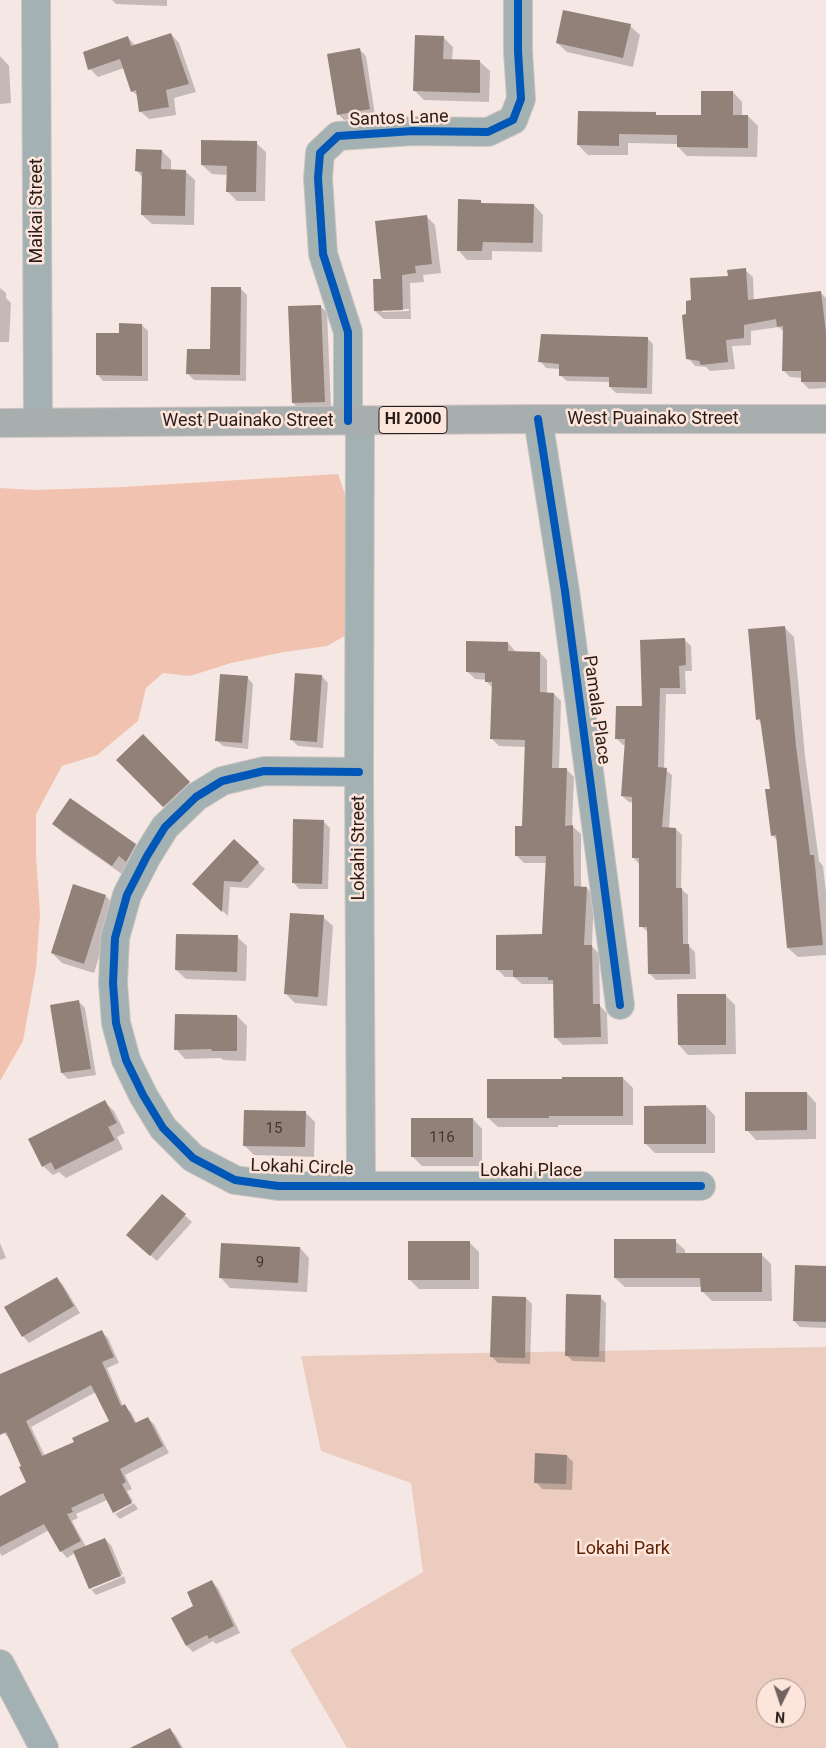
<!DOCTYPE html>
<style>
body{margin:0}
#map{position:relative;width:826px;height:1748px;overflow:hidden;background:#f5e8e4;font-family:Roboto,sans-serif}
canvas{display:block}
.north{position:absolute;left:756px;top:1678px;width:50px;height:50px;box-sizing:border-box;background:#fde5dc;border:1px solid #a8958e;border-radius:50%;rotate:184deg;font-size:14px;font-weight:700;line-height:20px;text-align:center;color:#281d19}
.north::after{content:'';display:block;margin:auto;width:18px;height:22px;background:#706460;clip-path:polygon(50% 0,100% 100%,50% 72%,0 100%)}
</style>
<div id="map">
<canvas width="826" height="1748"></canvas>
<div class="north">N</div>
</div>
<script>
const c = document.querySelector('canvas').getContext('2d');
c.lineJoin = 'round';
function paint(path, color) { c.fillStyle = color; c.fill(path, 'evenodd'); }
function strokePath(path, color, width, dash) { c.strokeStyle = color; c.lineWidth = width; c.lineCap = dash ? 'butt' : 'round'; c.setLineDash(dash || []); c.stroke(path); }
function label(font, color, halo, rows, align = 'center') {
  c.font = font + ' Roboto,sans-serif'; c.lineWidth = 5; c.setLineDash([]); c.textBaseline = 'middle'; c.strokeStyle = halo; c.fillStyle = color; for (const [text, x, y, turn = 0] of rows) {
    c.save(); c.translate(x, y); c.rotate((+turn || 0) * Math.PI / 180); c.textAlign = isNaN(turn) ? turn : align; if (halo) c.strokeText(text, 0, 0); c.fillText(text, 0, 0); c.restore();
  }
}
paint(new Path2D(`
 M826 1347V1748H347L290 1650 423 1572 411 1483 321 1451 301 1356ZM766 1688H796V1718H766Z`), '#ecccbf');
paint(new Path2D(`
 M338 474 347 500 352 632 327 646 284 652 231 663 190 676 163 673 146 688 138 721 97 755 62 766 36 814V856L40 914 36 969 23 1041 0 1081V488L35 490 123 487Z`), '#f1c2b0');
paint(new Path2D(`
 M112 0H167V6L116 4Z
 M630 26 640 35 633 67 567 52 557 43Z
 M171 34 179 43 196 92 174 98 176 115 149 119 140 111 139 97 132 91 124 68 98 77 90 69 128 38 136 46Z
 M443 37 453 47 452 60 480 62 490 71 489 102 424 100 414 90Z
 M360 50 366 56 375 115 344 120 338 114Z
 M0 56 9 66 11 103 0 104Z
 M733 92 742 102V116H748L758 126 757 157 687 156 678 147V144L628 143V155H588L578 145 655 114 658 116 702 117Z
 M256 143 266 152 265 201H237L227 191 228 175 212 174 202 165Z
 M162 151 171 160V170L185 171 195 180 194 225 152 224 142 215 143 178 137 171Z
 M480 201 484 205H534L543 215 542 252 492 251V260H467L458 250Z
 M426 216 435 225 441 273 423 275 424 282 410 283 411 319H384L375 311 383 280ZM409 309V311L382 312V310Z
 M745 270 753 277 754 300 820 292 826 298V388L809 389 802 382V378L790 377 783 370 784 332 779 327 751 331V345L732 346 735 369 710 371 706 367 695 366 688 358V315L692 301 729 277Z
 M0 288 6 293V298L11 303 9 342H0Z
 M240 288 247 295 246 381 194 380 188 374 212 350Z
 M320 306 327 312 331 408 299 409 293 403Z
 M142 325 148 331V381H103L97 374 120 334Z
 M647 338 653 344 652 394 616 393 610 387V382L567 381 560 375 561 369 546 368 540 361Z
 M784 627 794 637 805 756 819 861 823 866 826 893V955L798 957 788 948 778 841 772 835 771 790 762 724 758 719Z
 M684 639 691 646 692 671H685L686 694H666L664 769 672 775 669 829H676L682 835 681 889 688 895V945L695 952 696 979 656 980 650 974 649 933 641 926 639 864 633 857 634 803 629 802 622 796 626 745H623L616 738 644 707Z
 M508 643 516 652 540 653 547 660V694H554L561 701 559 769H566L574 777 572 826 581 834V888H587L594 896 592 946 599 954 600 1006 607 1013 608 1044 563 1045 555 1037V984H522L514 977H505L498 970 543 935 547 863H524L516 855 523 828 526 747 499 746 491 738 493 688 487 682V680L475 679 468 672Z
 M322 676 328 683 323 748 298 746 291 739Z
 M247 677 253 684 248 749 223 746 216 740Z
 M143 736 198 793 173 816 118 760Z
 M323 821 330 828 328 889H299L293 882Z
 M54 824 135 845 145 854 122 874 63 833Z
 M234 841 265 869 248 888 230 887 228 916 194 884Z
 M106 896 115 906 94 973 62 963 52 953Z
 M323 917 333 926 327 1006 295 1003 285 993Z
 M237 937 247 946 246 981 186 979 176 970Z
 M725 995 735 1005 736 1054 688 1055 679 1045Z
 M79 1002 85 1008 96 1075 68 1079 62 1073Z
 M237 1016 247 1026 246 1061 223 1060 221 1058 185 1059 176 1049Z
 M623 1078 633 1088V1125H558V1127H498L488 1118Z
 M807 1093 816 1103V1139L756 1140 747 1130Z
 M105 1102 114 1111 125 1133 117 1137 123 1149 66 1178 59 1172 53 1175 43 1166Z
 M706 1106 715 1116V1153H655L646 1144Z
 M305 1112 315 1122 314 1157 254 1155 244 1145Z
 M473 1119 482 1129V1166H422L413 1157Z
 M163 1195 192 1222 157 1261 134 1241Z
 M675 1241 685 1250V1255H762L771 1264 772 1301H712L702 1291V1287H625L615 1278Z
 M469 1242 479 1252V1289H419L409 1279Z
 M0 1243 6 1258 0 1260Z
 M300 1248 309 1258 307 1292 230 1288 221 1278Z
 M826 1267V1328L800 1327 794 1321Z
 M56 1278 63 1285 80 1313 29 1343 23 1336Z
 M600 1297 606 1303 605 1362 573 1361 566 1355Z
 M526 1298 532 1304 530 1364 498 1363 491 1356Z
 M102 1332 108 1338 119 1363 107 1368 123 1406 131 1412 137 1424 147 1418 154 1424 169 1453 125 1475 132 1489 127 1491 133 1501 114 1511V1513L107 1500 76 1514 78 1518 72 1521 86 1547 105 1539 111 1545 123 1574 91 1587V1590L124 1576 126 1583 96 1595 90 1588 75 1553 67 1558 61 1551 49 1530 2 1556 0 1553V1498L28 1483 23 1466 10 1439 0 1429V1375ZM96 1392 111 1422 76 1442 45 1456 31 1427Z
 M567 1456 573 1462 572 1490 542 1489 536 1482Z
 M134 1503 138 1509 120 1519 115 1514Z
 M212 1582 218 1588 240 1633 216 1644 213 1641 193 1652 187 1646 172 1618 195 1606Z
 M170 1729 176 1736 183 1748H133Z`), '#0003');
paint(new Path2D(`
 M563 10 631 24 623 58 556 43Z
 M171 33 189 84 166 90 169 107 139 112 136 90 131 92 120 59 88 70 83 52 128 36 131 46Z
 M415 35 444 36 443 59 480 60V93L413 91Z
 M360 48 370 109 337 115 327 54Z
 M701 91H733V115H748V148L677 147V135L619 134V146L577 145 578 111 656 112V115H701Z
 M201 140 257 141 256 192H226L227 166 201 165Z
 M136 149 162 150 161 169 186 170 185 216 141 215 142 172 135 171Z
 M458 199 481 200V203L534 204 533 243 483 242 482 251H457Z
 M427 215 432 264 415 266 416 273 402 275 403 310 374 311 373 279H381L375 221Z
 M746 268 748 300 821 291 826 333V382H801V371H782L783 326 777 327 776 319 744 325V338L726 340 728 362 701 365 699 361 686 359 682 315 686 314V301L691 300 690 278 728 276 727 270Z
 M211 287H241L240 375 186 374 187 349H210Z
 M321 305 325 402 292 403 288 306Z
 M119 323 142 324V376L96 375V333H119Z
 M541 334 648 337 647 388 609 387V377L559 376V364L538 362Z
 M785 626 796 746 810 855H814L823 945 787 948 776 835 771 836 765 789H770L760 719 756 720 748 629Z
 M685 638 686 665 679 666 680 688H660L658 767 667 768 662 827 676 828V888H682L683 944H689L690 974H648L647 927H639V858H632V797L621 796 625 739H615L616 706H642L640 640Z
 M466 641 508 642V651L540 652V692L554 693 552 768H567L565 826 573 825 574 886 587 887 584 945H592L593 1004H600L601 1037 554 1038 553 980H548V977H513V970H496V935L542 934 546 856H515V826H522L525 740 490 739 492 682H485V673L466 672Z
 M295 673 322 675 317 742 290 740Z
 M220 674 248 676 242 743 215 741Z
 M143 734 190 782 163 807 116 760Z
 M70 798 136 844 126 862 119 856 112 866 52 824Z
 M293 819 324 820 322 884 292 883Z
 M234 839 259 862 241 882 224 881 222 912 192 884Z
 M73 884 106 895 84 964 51 953Z
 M290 913 324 915 318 997 284 994Z
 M176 934 238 935 237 972 175 970Z
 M677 994H726V1045H678Z
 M79 1000 91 1069 61 1073 50 1005Z
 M175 1014 237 1015V1051H212L211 1049 174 1050Z
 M562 1077H623V1116H549V1118H487V1079H562Z
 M745 1092H807V1130L745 1131Z
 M105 1100 117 1123 108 1127 115 1140 55 1170 51 1162 42 1167 28 1139Z
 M706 1105V1144H644V1106Z
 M244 1110 306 1111 305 1147 243 1146Z
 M411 1118H473V1157H411Z
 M162 1194 186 1214 150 1256 126 1235Z
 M614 1239H676V1253H762V1292H701L700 1278H614Z
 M408 1241H470V1280H408Z
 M221 1243 300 1247 298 1283 219 1278Z
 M795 1265 826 1266V1322L793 1321Z
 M57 1277 74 1306 22 1337 4 1307Z
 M566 1294 601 1295 599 1357 565 1356Z
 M492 1296 526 1297 525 1358 490 1357Z
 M102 1330 114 1357 102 1362 121 1406 125 1404 135 1423 148 1417 163 1446 120 1469 126 1482 122 1484 132 1503 113 1513 103 1493 71 1508 73 1512 67 1514 81 1541 60 1552 44 1524 0 1547V1496L26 1482 19 1467 21 1466 6 1432 0 1435V1374ZM91 1385 109 1421 72 1438 74 1442 42 1456 26 1421Z
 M535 1453 567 1455 566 1484 534 1483Z
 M105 1538 121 1576 89 1589 73 1551Z
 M212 1580 234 1626 209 1639 207 1635 186 1646 171 1618 193 1606 187 1592Z
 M170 1728 181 1748H130Z`), '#928179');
const minor = new Path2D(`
 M36 0 38 422
 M538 419 565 591 620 1005
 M360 420 359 772 361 1186
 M348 421V332L323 254 318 178 320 153 338 136 413 131 488 132 513 120 521 99 518 51V0
 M359 772 264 771 222 781 196 797 165 827 147 856 127 895 115 938 113 983 116 1023 126 1060 143 1095 163 1128 193 1158 235 1180 278 1186H701
 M0 1664 44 1748`);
const highway = new Path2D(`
 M0 423 538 419H826`);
strokePath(minor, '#cec4c1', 30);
strokePath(highway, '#cec4c1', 30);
strokePath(minor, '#a3b1b2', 28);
strokePath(highway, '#a8aeae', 28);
strokePath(new Path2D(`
 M538 419 565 591 620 1005
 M348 421V332L323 254 318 178 320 153 338 136 413 131 488 132 513 120 521 99 518 51V0
 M359 772 264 771 222 781 196 797 165 827 147 856 127 895 115 938 113 983 116 1023 126 1060 143 1095 163 1128 193 1158 235 1180 278 1186H701`), '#0057b8', 8);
label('15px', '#423631', null, [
 ["15",274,1129],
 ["116",442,1138],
 ["9",260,1263]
]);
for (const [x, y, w] of [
 [413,420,68]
]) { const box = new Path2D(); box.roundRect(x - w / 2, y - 13.5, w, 27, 4); c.fillStyle = '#fde5dc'; c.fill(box); strokePath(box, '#281d19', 1); }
label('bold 16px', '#281d19', null, [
 ["HI 2000",413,420]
]);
label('18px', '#281d19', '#fde5dc', [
 ["Santos Lane",399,119,-2],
 ["Maikai Street",37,211,-90],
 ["West Puainako Street",653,419],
 ["West Puainako Street",248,421],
 ["Pamala Place",596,710,82],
 ["Lokahi Street",359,848,-90],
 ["Lokahi Circle",302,1168,2],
 ["Lokahi Place",531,1171]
]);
label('18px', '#612100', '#fde5dc', [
 ["Lokahi Park",623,1549]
]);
</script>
